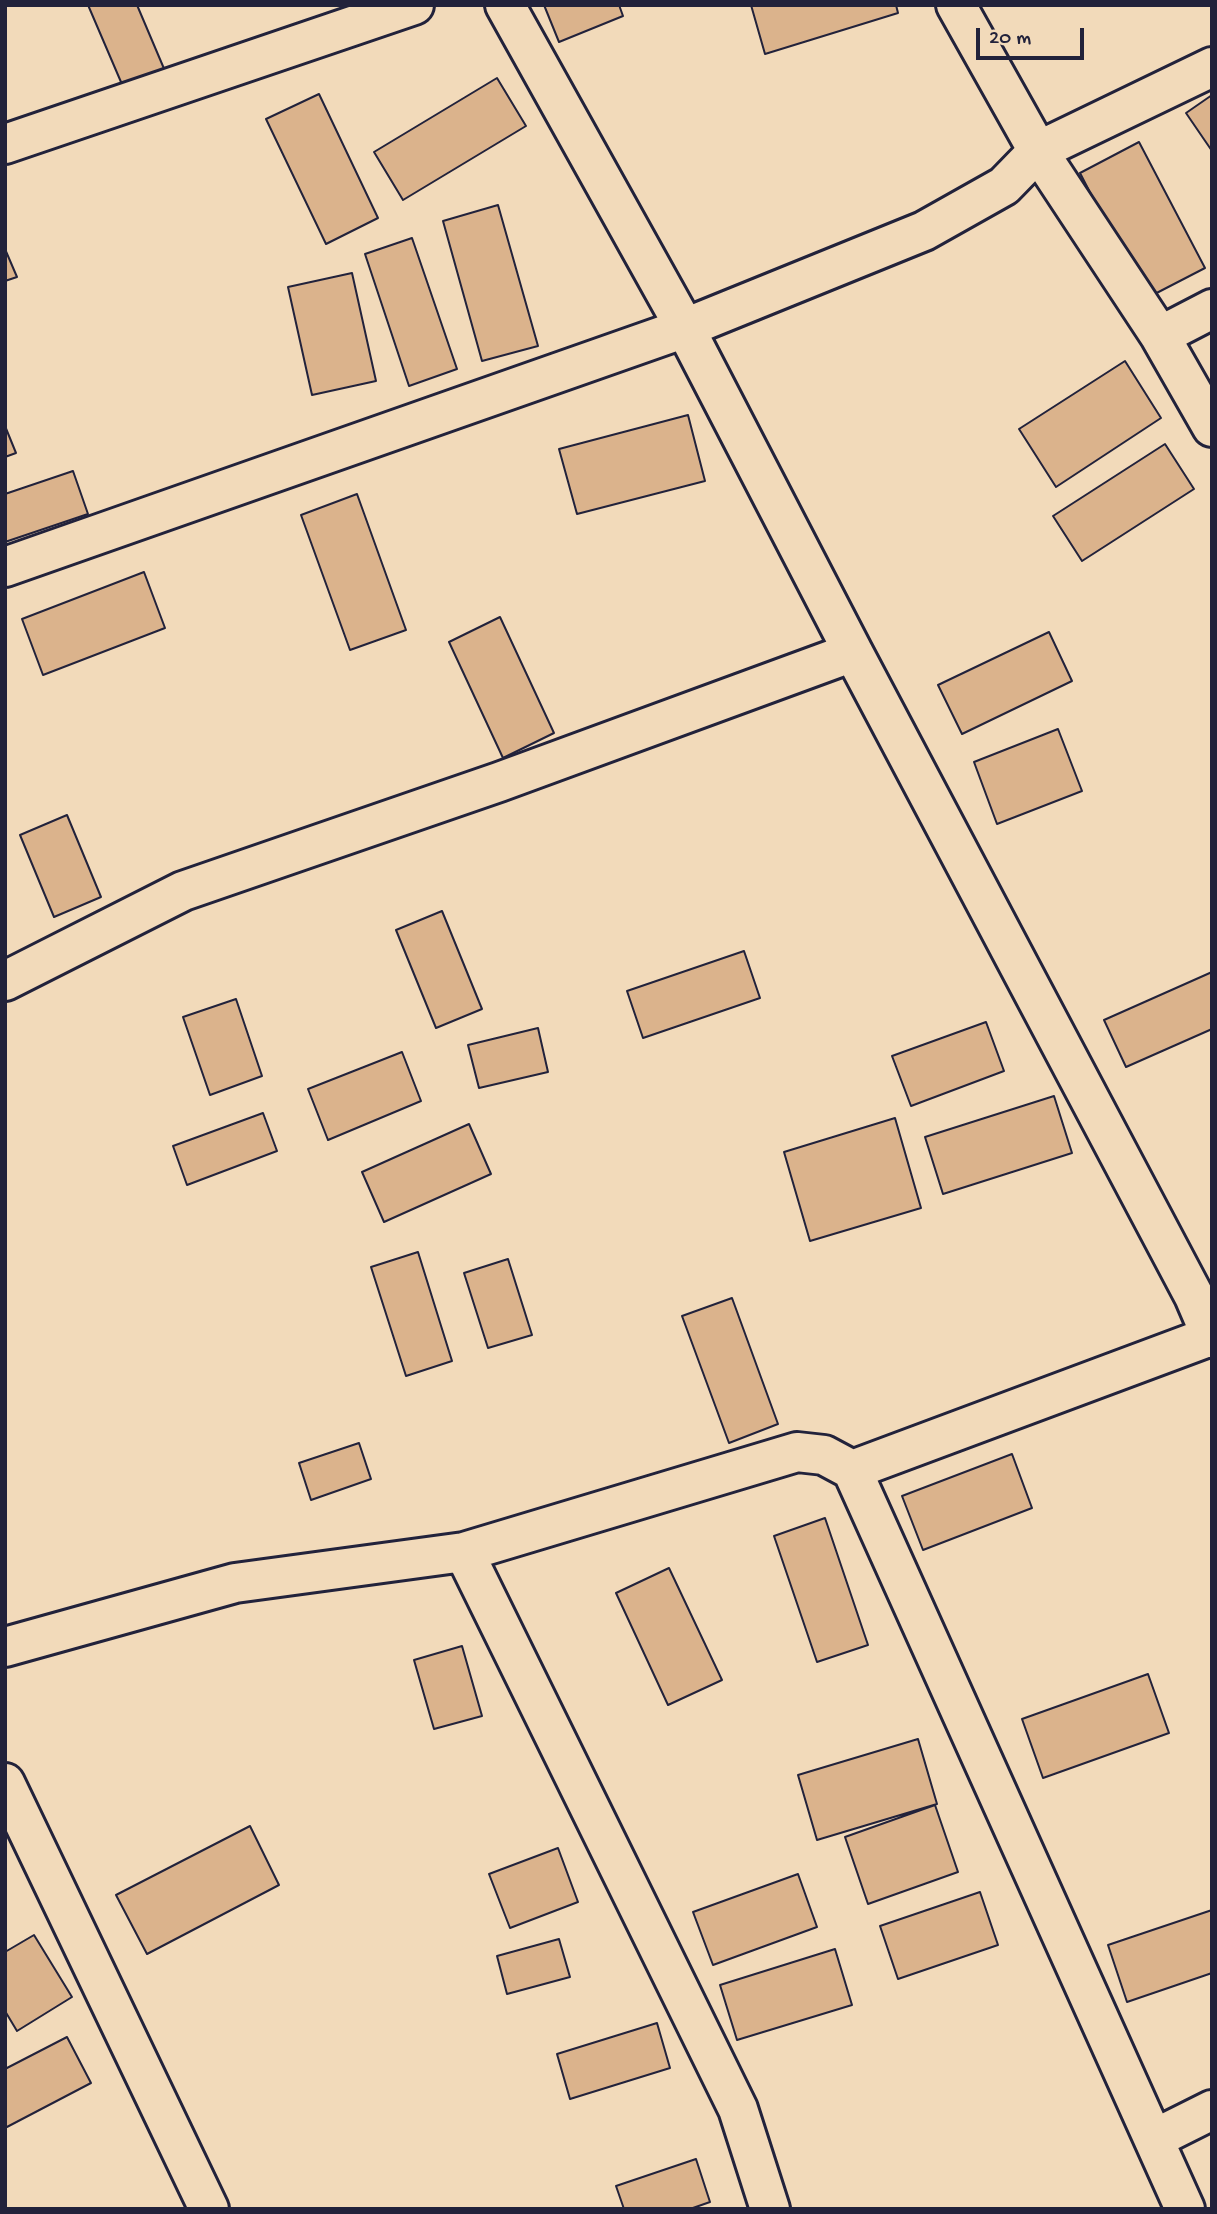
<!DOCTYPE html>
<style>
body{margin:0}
#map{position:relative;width:1217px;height:2214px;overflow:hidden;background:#f2daba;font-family:"Gochi Hand",sans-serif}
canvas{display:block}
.frame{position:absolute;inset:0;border:7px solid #22223b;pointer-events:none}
.scale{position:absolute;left:976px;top:28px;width:108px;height:32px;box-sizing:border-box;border:4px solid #22223b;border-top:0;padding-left:9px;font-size:21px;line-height:24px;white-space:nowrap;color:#22223b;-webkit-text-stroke:5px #f2daba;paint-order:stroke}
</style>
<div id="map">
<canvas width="1217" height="2214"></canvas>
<div class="frame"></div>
<div class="scale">20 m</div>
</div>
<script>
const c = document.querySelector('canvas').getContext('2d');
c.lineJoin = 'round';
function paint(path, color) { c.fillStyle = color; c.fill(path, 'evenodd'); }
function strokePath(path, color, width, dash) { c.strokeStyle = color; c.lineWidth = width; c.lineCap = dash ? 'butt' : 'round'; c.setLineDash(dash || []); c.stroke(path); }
const building = new Path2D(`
 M88 5H137L165 71 124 89Z
 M544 5H619L623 16 559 42Z
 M751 5H896L898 13 765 54Z
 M497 78 526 126 403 200 374 152Z
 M319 94 378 218 326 244 266 119Z
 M1212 95V151L1186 113Z
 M1139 142 1205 268 1145 299 1080 173Z
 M498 205 538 346 482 361 443 221Z
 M412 238 457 369 409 386 365 254Z
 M5 249 17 277 5 281Z
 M352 273 376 381 312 395 288 287Z
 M1125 361 1161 418 1056 487 1019 429Z
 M688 415 705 481 577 514 559 449Z
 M5 426 16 453 5 457Z
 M1165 444 1194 489 1082 561 1053 516Z
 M73 471 88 514 5 542V494Z
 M357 494 406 630 350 650 301 515Z
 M144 572 165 628 43 675 22 619Z
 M500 617 554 733 503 758 449 642Z
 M1049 632 1072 681 962 734 938 685Z
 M1058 729 1082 791 997 824 974 762Z
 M67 815 101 897 54 917 20 835Z
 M442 911 482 1009 436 1028 396 930Z
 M744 951 760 998 643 1038 627 991Z
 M1212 972V1029L1126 1067 1104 1020Z
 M236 999 262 1076 210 1095 183 1017Z
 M986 1022 1004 1071 911 1106 892 1056Z
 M538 1028 548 1072 479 1088 468 1045Z
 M402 1052 421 1101 328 1140 308 1089Z
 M1054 1096 1072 1153 943 1194 925 1137Z
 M263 1113 277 1151 187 1185 173 1146Z
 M895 1118 921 1208 810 1241 784 1152Z
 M469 1124 491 1174 384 1222 362 1172Z
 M418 1252 452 1361 406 1376 371 1267Z
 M508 1259 532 1335 488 1348 464 1273Z
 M732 1298 778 1424 729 1443 682 1316Z
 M359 1443 371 1479 311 1500 299 1463Z
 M1012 1454 1032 1508 923 1550 902 1496Z
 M825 1518 868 1645 817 1662 774 1536Z
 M669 1568 722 1680 668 1705 616 1593Z
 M462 1646 482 1716 434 1729 414 1660Z
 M1148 1674 1169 1733 1043 1778 1022 1719Z
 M918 1739 937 1804 817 1840 798 1775Z
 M935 1805 958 1872 868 1904 845 1837Z
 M250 1826 279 1885 147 1954 116 1895Z
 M558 1848 578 1902 510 1928 489 1874Z
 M798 1874 817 1927 713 1965 693 1912Z
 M980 1892 998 1945 898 1979 880 1926Z
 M1212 1910V1973L1127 2002 1108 1945Z
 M34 1935 72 1997 17 2031 5 2011V1952Z
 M559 1939 570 1977 507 1994 497 1956Z
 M835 1949 852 2005 737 2040 720 1985Z
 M657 2023 670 2068 570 2099 557 2054Z
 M67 2037 91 2083 5 2128V2069Z
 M696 2159 710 2202 690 2209H624L616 2186Z`);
paint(building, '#dbb38c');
strokePath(building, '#22223b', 2);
const street = new Path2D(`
 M505 5 685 328 853 652 1194 1296 1212 1338
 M956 5 1038 151 1160 336 1212 427
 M5 144 414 5
 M1160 336 1212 309
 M5 567 685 328 924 231 1004 186 1038 151 1212 67
 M5 981 183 891 499 782 853 652
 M852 1470 1211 1336
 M5 1647 235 1583 464 1552
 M5 1783 209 2209
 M1154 2139 1212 2110
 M770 2209 738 2109 464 1552 797 1452 824 1455 852 1470 1185 2209`);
strokePath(street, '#22223b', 44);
strokePath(street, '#f2daba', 38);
</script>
